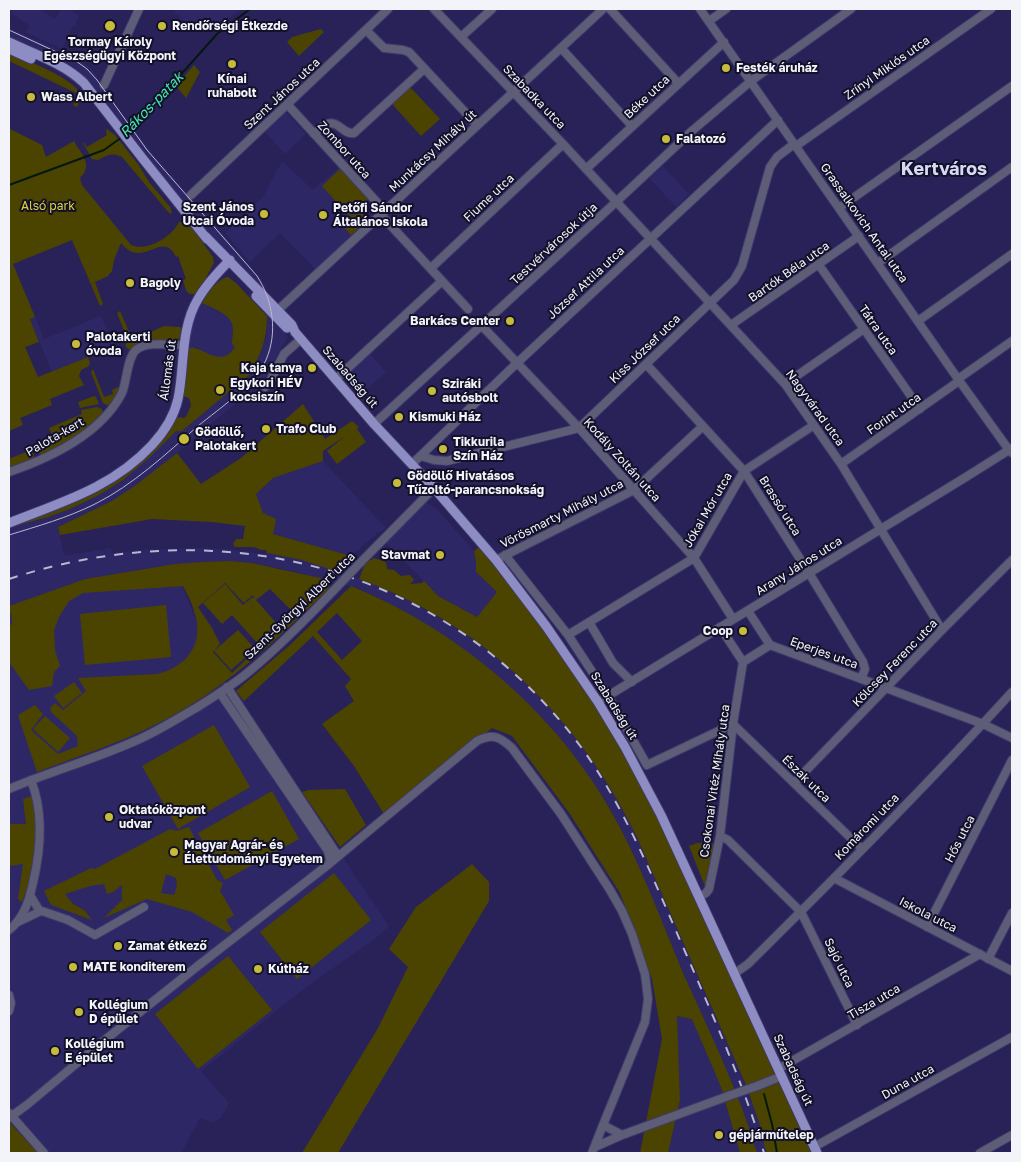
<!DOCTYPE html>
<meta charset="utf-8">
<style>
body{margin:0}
#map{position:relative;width:1021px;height:1162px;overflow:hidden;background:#282259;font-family:"Golos Text",sans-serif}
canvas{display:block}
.frame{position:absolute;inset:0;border:10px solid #f3f3fa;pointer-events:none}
</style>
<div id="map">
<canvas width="1021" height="1162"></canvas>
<div class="frame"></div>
</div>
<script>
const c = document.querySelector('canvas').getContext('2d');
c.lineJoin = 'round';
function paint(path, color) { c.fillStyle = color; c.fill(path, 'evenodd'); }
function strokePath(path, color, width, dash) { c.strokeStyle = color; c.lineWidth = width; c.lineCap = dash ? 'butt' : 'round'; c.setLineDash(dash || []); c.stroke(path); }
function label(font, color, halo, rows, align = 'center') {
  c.font = font + ' "Golos Text",sans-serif'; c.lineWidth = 4; c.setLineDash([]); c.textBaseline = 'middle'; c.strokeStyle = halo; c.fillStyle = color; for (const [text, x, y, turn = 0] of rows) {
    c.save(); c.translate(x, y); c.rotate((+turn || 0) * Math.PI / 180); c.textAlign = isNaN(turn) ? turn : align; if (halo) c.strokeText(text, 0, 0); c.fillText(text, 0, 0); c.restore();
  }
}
paint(new Path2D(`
 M14 9H40L55 19 60 11V9H68L79 16 75 26H73L62 49 25 32 30 26 10 12Z
 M173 9H241L213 31 190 20 188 22 180 19 181 16 174 13 176 10Z
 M9 28 77 58 92 69 108 94 152 153 257 274 265 286 269 295 273 311 274 323 288 337 278 353 268 374 263 380 177 453 136 485 112 501 58 527 64 556 111 548 112 553 137 550 197 548 226 549 262 554 267 553 302 560 324 566 381 587 409 601 440 618 465 634 516 672 563 722 586 750 615 796 631 824 746 1086 764 1137V1145L767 1153H757L738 1100 636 862 608 805 567 747 545 721 502 680 464 651 438 632 404 612 377 597 351 586 279 568 252 563 229 561 201 562 143 569 85 579 9 606V528L36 521 70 509 99 495 123 480 149 458 176 431H182L249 375 256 363 262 350 266 337 267 324 264 302 151 163 98 91 84 78 9 40Z
 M285 112 306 134 285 154 265 132Z
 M282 161 313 190 340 167 370 199 359 210 368 220 315 269 280 233 250 262 225 233 263 197Z
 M663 166 689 194 676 207 649 178Z
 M202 303 224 314 232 323 233 328 232 344 235 347 226 356 222 358 213 356 195 347 187 352 188 342 192 323 195 315Z
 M101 316 114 346 91 355 52 372 30 319 35 317 44 339Z
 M370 354 386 372 362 393 346 374Z
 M323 461 386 528 375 535 351 556 273 534 263 513 256 494 273 478Z
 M425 502 436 508 474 551 476 561V572L497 592 477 617 438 596 386 543Z
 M180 582 220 675 389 926 376 938 305 988 201 1071 229 1103 221 1118 213 1122 200 1118 181 1153H38L9 1122V609L83 590Z
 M677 1016 692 1018 721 1087 740 1153H668L680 1100Z`), '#2e2766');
paint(new Path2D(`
 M321 29 324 32 299 56 287 42 292 37Z
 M9 53C23 59 77 79 80 95 81 99 79 103 77 107L73 105 78 94 9 61Z
 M194 65 200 72 186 98 176 86Z
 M410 87 440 119 421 136 392 104Z
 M9 128 12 130 42 145 46 157 74 141C78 149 90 161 85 171 84 174 82 175 80 178L82 185 131 245C147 252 172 237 179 222H183L185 218 213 257 214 263C210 269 201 290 196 293 193 295 191 294 188 293L186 290 183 280 186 279 178 256 176 257C162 228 143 271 121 243L114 260 112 271 108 276 95 282 103 304 100 306 72 240 13 264 35 317 30 319 39 342 25 347 38 377 88 357 90 363 89 366 81 370 79 376 84 385 50 399 52 405 20 418 23 425 9 431Z
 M107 129 115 135 138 164 149 182 170 207 172 214 169 213 122 157C112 152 107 155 98 160L92 159 83 143H84L87 147 107 135 106 131Z
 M340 169 368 199 350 217 322 186Z
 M359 210 368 220 351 235 342 225Z
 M228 277 237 284 267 316C267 339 261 355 249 375L182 431H176L149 458 123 480 99 495 70 509 48 517 9 528V525L96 491 172 425 177 417 184 418 187 415 191 405 189 398 185 397 183 394 187 352 192 347C208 351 222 367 235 347L232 344C232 339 233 333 233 328 232 314 212 308 202 303 207 294 217 279 228 277Z
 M120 311 131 336 127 338 117 313Z
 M164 326 180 327 183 331 181 337 173 342 130 350 127 348 125 344Z
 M93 369 104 397 113 394 112 390 118 387 119 388 116 397 110 405H106L103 403 91 372Z
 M94 396 96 397 99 404 80 408 78 402Z
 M303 404 325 439 352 421 359 427 357 429 366 442 337 464 327 451 345 436 323 451V461L273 478 256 494 263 513 276 519 273 534 351 556 354 561 342 573 302 560 267 553 266 550H261L254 547H235L233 544 236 539H243L245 526 212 522 152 519 60 535 58 527 112 501 136 485 177 453 201 484 241 458Z
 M97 407 102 409 103 414C99 418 96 422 92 425 84 431 47 457 40 454 36 453 36 451 35 448H36L35 445 36 442 38 441 40 445 54 439 49 428 82 414 81 410Z
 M25 447H28L33 450 34 459 9 469V459L26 452Z
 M479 547 521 595 606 719 633 766 691 885 696 902 811 1153H767L764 1145V1137L746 1085 636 835C580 719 482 623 359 579L365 564 374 558 386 562 387 569 394 570 401 576 410 575 414 580 410 584 422 583 424 581 438 596 477 617 497 592 476 572V561L474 551Z
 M229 561 252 563 329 580V588C276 641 221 693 153 726 116 744 76 757 37 772L18 715 35 705 43 714 31 730 58 754 78 746 77 736 51 712 50 708 55 703 63 710 86 691 78 678 157 674C188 667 205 642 194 611 192 602 187 594 183 586L83 593 69 601 59 617 54 630 55 650 60 666 54 672 52 686 29 690 9 662V626L12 624 11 613H9V606L85 579 175 564 201 562ZM225 583 244 603 253 595 255 599 253 597 243 605 225 584 203 603 222 624 232 615 257 643 278 625 256 600 270 589 293 612 271 636 232 673 213 652 220 644 212 628 198 607Z
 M351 586C456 629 551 708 608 806 639 859 660 918 684 975 710 1033 739 1092 757 1153H740L721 1087 692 1019 677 1016 680 1100 668 1153H640L662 1039 652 979 620 893 570 814 512 736 492 728 384 814 354 766 322 724 354 701 345 686 351 679 313 636 244 701 236 691 290 645ZM337 613 362 641 342 660 317 632Z
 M166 605 171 657 85 665 80 614Z
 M238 630 255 649 231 670 214 651Z
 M74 682 82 693 63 708 54 696Z
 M45 716 70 738 58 752 33 729Z
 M214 725 250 787 178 829 142 766Z
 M345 789 366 825 340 847 302 792 309 790Z
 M272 791 299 839 225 880 198 833Z
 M32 796 37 838 33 872 22 902 18 899 23 864 11 866 9 863V822L11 824H26L23 799Z
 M189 827 217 880 223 883 220 891 234 915 226 920 232 930 228 933 192 912 147 899 104 918 122 900V885L113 892 107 894 104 884 90 886 65 894 73 904 84 910 92 920 51 905 44 891 91 868 95 869 170 829 176 831ZM166 874 176 878 177 886 174 895 161 893Z
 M697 843 715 844 706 889 689 846Z
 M472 864 489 882V901L338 1153H302L377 1030 408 967 389 949 416 907Z
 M334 873 371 920 297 979 260 932Z
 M228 956 272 1010 198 1069 155 1014Z
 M9 1122 38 1153H9Z`), '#4b4400');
strokePath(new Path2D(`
 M127 132 136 125 217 34 250 9
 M9 185 104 150 122 137
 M764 1094 772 1124 777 1153`), '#04180f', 2);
const minor = new Path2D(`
 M434 9 563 144 785 384 841 464 942 630
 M610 9 678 83
 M700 9 958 379 1009 450 1012 453
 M709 21 726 9
 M366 30 384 48 403 50 409 52 477 125
 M461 37 492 9
 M561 48 632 126
 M104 85 139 9
 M287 104 385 211
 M314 134C318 131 323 125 327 124 339 120 343 135 354 133L424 69
 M796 146 991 9
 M586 169 724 42
 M191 195 388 9
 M839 208 1012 86
 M381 215 468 309
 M878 263 1012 167
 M819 265 920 409
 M431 268 563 144
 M278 310 603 9
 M918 321 1012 254
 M731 325 859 236
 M482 326 579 428 694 558 733 619
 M646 364 744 471 809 573 863 662 865 669 861 679
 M336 379 442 281
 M958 379 1012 341
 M785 384 864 329
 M265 387 270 381 284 354 301 339
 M374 424 616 202 693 130 751 81 851 9
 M421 456 434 460 447 461 579 428 734 280 742 266 770 167 777 157 794 144
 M412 464 517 363 778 120
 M841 464 959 381
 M9 472C50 458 101 434 122 393 127 381 127 358 136 350 146 341 172 345 184 345
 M505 555 568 635 608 696 647 765 733 724
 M496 560 634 490 703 426
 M359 564 434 488
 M589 622 613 663 632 682
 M568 635 694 558 744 471 814 425
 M770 645 983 724 1012 738
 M743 662 770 645 748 611
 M227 687 338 856
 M220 693 328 851 330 859 329 864
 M598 702 966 477 1012 448
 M733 724 862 849
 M794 783 942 630 1012 560
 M9 789C49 772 92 760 133 742 155 733 175 720 196 708 215 696 235 684 252 669 281 645 308 617 334 590
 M720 836 728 840 801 912 857 1025
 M834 878 1012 971
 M30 895 39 910 68 920 95 935 144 907
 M699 897 706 893 709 889 720 836 733 724 743 662 720 627
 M18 922 41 911
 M927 927 1012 760
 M9 930C24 918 29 901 33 883 41 849 44 813 31 780
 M988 959 1012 913
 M734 974 748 964C838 875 927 785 1012 692
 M9 995 11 1003 9 1011
 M778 1069 980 954
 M757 1086 782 1076
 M9 1113 44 1153
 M9 1118 28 1104 106 1039 199 965 329 864 477 741C493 733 500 737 512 748L561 814 610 890 622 911 632 934 645 974 648 999 645 1022 603 1125 592 1153
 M603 1125 622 1135
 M595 1147 622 1135 731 1095
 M814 1147 1012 1037
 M980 1153 1012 1135`);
const major = new Path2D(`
 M9 42C34 54 63 63 84 83L143 159 207 239
 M9 49 31 59
 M205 236 292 325 295 332 374 424 434 488 496 560 546 626 598 702 625 747 661 815 817 1153
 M256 296 287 328
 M9 523C62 502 112 488 152 445 164 432 174 417 178 399 185 366 180 329 198 299 206 285 218 272 230 260`);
strokePath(minor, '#403b6c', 10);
strokePath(major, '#403b6c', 11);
strokePath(minor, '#5d5d78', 8);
strokePath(major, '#8d8dc4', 9);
strokePath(new Path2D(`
 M9 30 76 61 87 69 97 80 147 150 257 276C273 301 278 332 266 360 254 385 220 408 198 426 166 454 133 485 95 504 67 518 38 526 9 535`), '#b9b7cc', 1);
strokePath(new Path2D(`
 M9 579C219 510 446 565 581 747 627 810 655 884 687 956 715 1021 744 1085 764 1153`), '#b9b7cc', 2, [9, 9]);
const minorBridge = new Path2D(`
 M334 590 359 564
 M731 1095 757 1086`);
strokePath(minorBridge, '#403b6c', 10, []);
strokePath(minorBridge, '#5d5d78', 8);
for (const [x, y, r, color] of [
 [110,26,6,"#c7bb3b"],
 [162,26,5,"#c7bb3b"],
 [232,64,5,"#c7bb3b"],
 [726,68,5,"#c7bb3b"],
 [31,97,5,"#c7bb3b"],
 [666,139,5,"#c7bb3b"],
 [264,214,5,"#c7bb3b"],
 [323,215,5,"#c7bb3b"],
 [130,283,5,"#c7bb3b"],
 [510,321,5,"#c7bb3b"],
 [76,344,5,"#c7bb3b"],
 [312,368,5,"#c7bb3b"],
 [220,390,5,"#c7bb3b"],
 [432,391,5,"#c7bb3b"],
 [399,417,5,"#c7bb3b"],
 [266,429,5,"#c7bb3b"],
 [184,439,6,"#c7bb3b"],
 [443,449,5,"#c7bb3b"],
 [397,483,5,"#c7bb3b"],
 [440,555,5,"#c7bb3b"],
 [743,631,5,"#c7bb3b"],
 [109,817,5,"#c7bb3b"],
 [174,852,5,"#c7bb3b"],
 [118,946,5,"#c7bb3b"],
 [73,967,5,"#c7bb3b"],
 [258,969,5,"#c7bb3b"],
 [79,1012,5,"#c7bb3b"],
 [55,1051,5,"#c7bb3b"],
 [719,1135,5,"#c7bb3b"]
]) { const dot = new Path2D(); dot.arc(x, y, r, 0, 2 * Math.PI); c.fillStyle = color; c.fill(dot); strokePath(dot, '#121129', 2); }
label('bold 12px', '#f3f3fa', '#121129', [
 ["Rendőrségi Étkezde",172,26],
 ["Tormay Károly",110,42,"center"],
 ["Egészségügyi Központ",110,56,"center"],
 ["Festék áruház",736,68],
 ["Kínai",232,79,"center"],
 ["ruhabolt",232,93,"center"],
 ["Wass Albert",41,97],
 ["Falatozó",676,139],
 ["Szent János",254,207,"right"],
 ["Utcai Óvoda",254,221,"right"],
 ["Petőfi Sándor",333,208],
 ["Általános Iskola",333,222],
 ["Bagoly",140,283],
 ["Barkács Center",500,321,"right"],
 ["Palotakerti",86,337],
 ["óvoda",86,351],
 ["Kaja tanya",302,368,"right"],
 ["Egykori HÉV",230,383],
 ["kocsiszín",230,397],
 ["Sziráki",442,384],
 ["autósbolt",442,398],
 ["Kismuki Ház",409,417],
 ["Trafo Club",276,429],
 ["Gödöllő,",195,432],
 ["Palotakert",195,446],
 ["Tikkurila",453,442],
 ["Szín Ház",453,456],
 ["Gödöllő Hivatásos",407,476],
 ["Tűzoltó-parancsnokság",407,490],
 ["Stavmat",430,555,"right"],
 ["Coop",733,631,"right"],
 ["Oktatóközpont",119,810],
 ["udvar",119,824],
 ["Magyar Agrár- és",184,845],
 ["Élettudományi Egyetem",184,859],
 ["Zamat étkező",128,946],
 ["MATE konditerem",83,967],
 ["Kútház",268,969],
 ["Kollégium",89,1005],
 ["D épület",89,1019],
 ["Kollégium",65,1044],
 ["E épület",65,1058],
 ["gépjárműtelep",729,1135]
], 'left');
label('12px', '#f3f3fa', '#121129', [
 ["Zrínyi Miklós utca",887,68,-35],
 ["Szent János utca",282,94,-43],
 ["Szabadka utca",534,97,46],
 ["Béke utca",647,97,-43],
 ["Zombor utca",344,150,48],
 ["Munkácsy Mihály út",433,151,-43],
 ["Fiume utca",489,198,-43],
 ["Grassalkovich Antal utca",864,223,55],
 ["Testvérvárosok útja",554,244,-43],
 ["Bartók Béla utca",789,272,-35],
 ["József Attila utca",586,283,-43],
 ["Tátra utca",878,330,55],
 ["Kiss József utca",645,349,-44],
 ["Állomás út",168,370,-82],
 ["Szabadság út",350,377,49],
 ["Nagyvárad utca",815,408,54],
 ["Forint utca",894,414,-35],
 ["Palota-kert",55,437,-30],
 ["Kodály Zoltán utca",622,460,48],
 ["Brassó utca",780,506,58],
 ["Jókai Mór utca",708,510,-60],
 ["Vörösmarty Mihály utca",562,514,-27],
 ["Arany János utca",799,566,-32],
 ["Szent-Györgyi Albert utca",300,606,-44],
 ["Eperjes utca",824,653,20],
 ["Kölcsey Ferenc utca",895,663,-46],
 ["Szabadság út",614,706,58],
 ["Észak utca",806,779,44],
 ["Csokonai Vitéz Mihály utca",715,781,-82],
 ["Komáromi utca",867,827,-46],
 ["Hős utca",960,839,-63],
 ["Iskola utca",928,915,27],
 ["Sajó utca",839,963,64],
 ["Tisza utca",874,1002,-30],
 ["Szabadság út",793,1070,65],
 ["Duna utca",908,1082,-29]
]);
label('12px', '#ddcf3d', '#121129', [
 ["Alsó park",48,206]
]);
label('italic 14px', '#45e8ac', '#121129', [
 ["Rákos-patak",152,105,-46]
]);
label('bold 18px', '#d7d8f4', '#121129', [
 ["Kertváros",944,169]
]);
</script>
